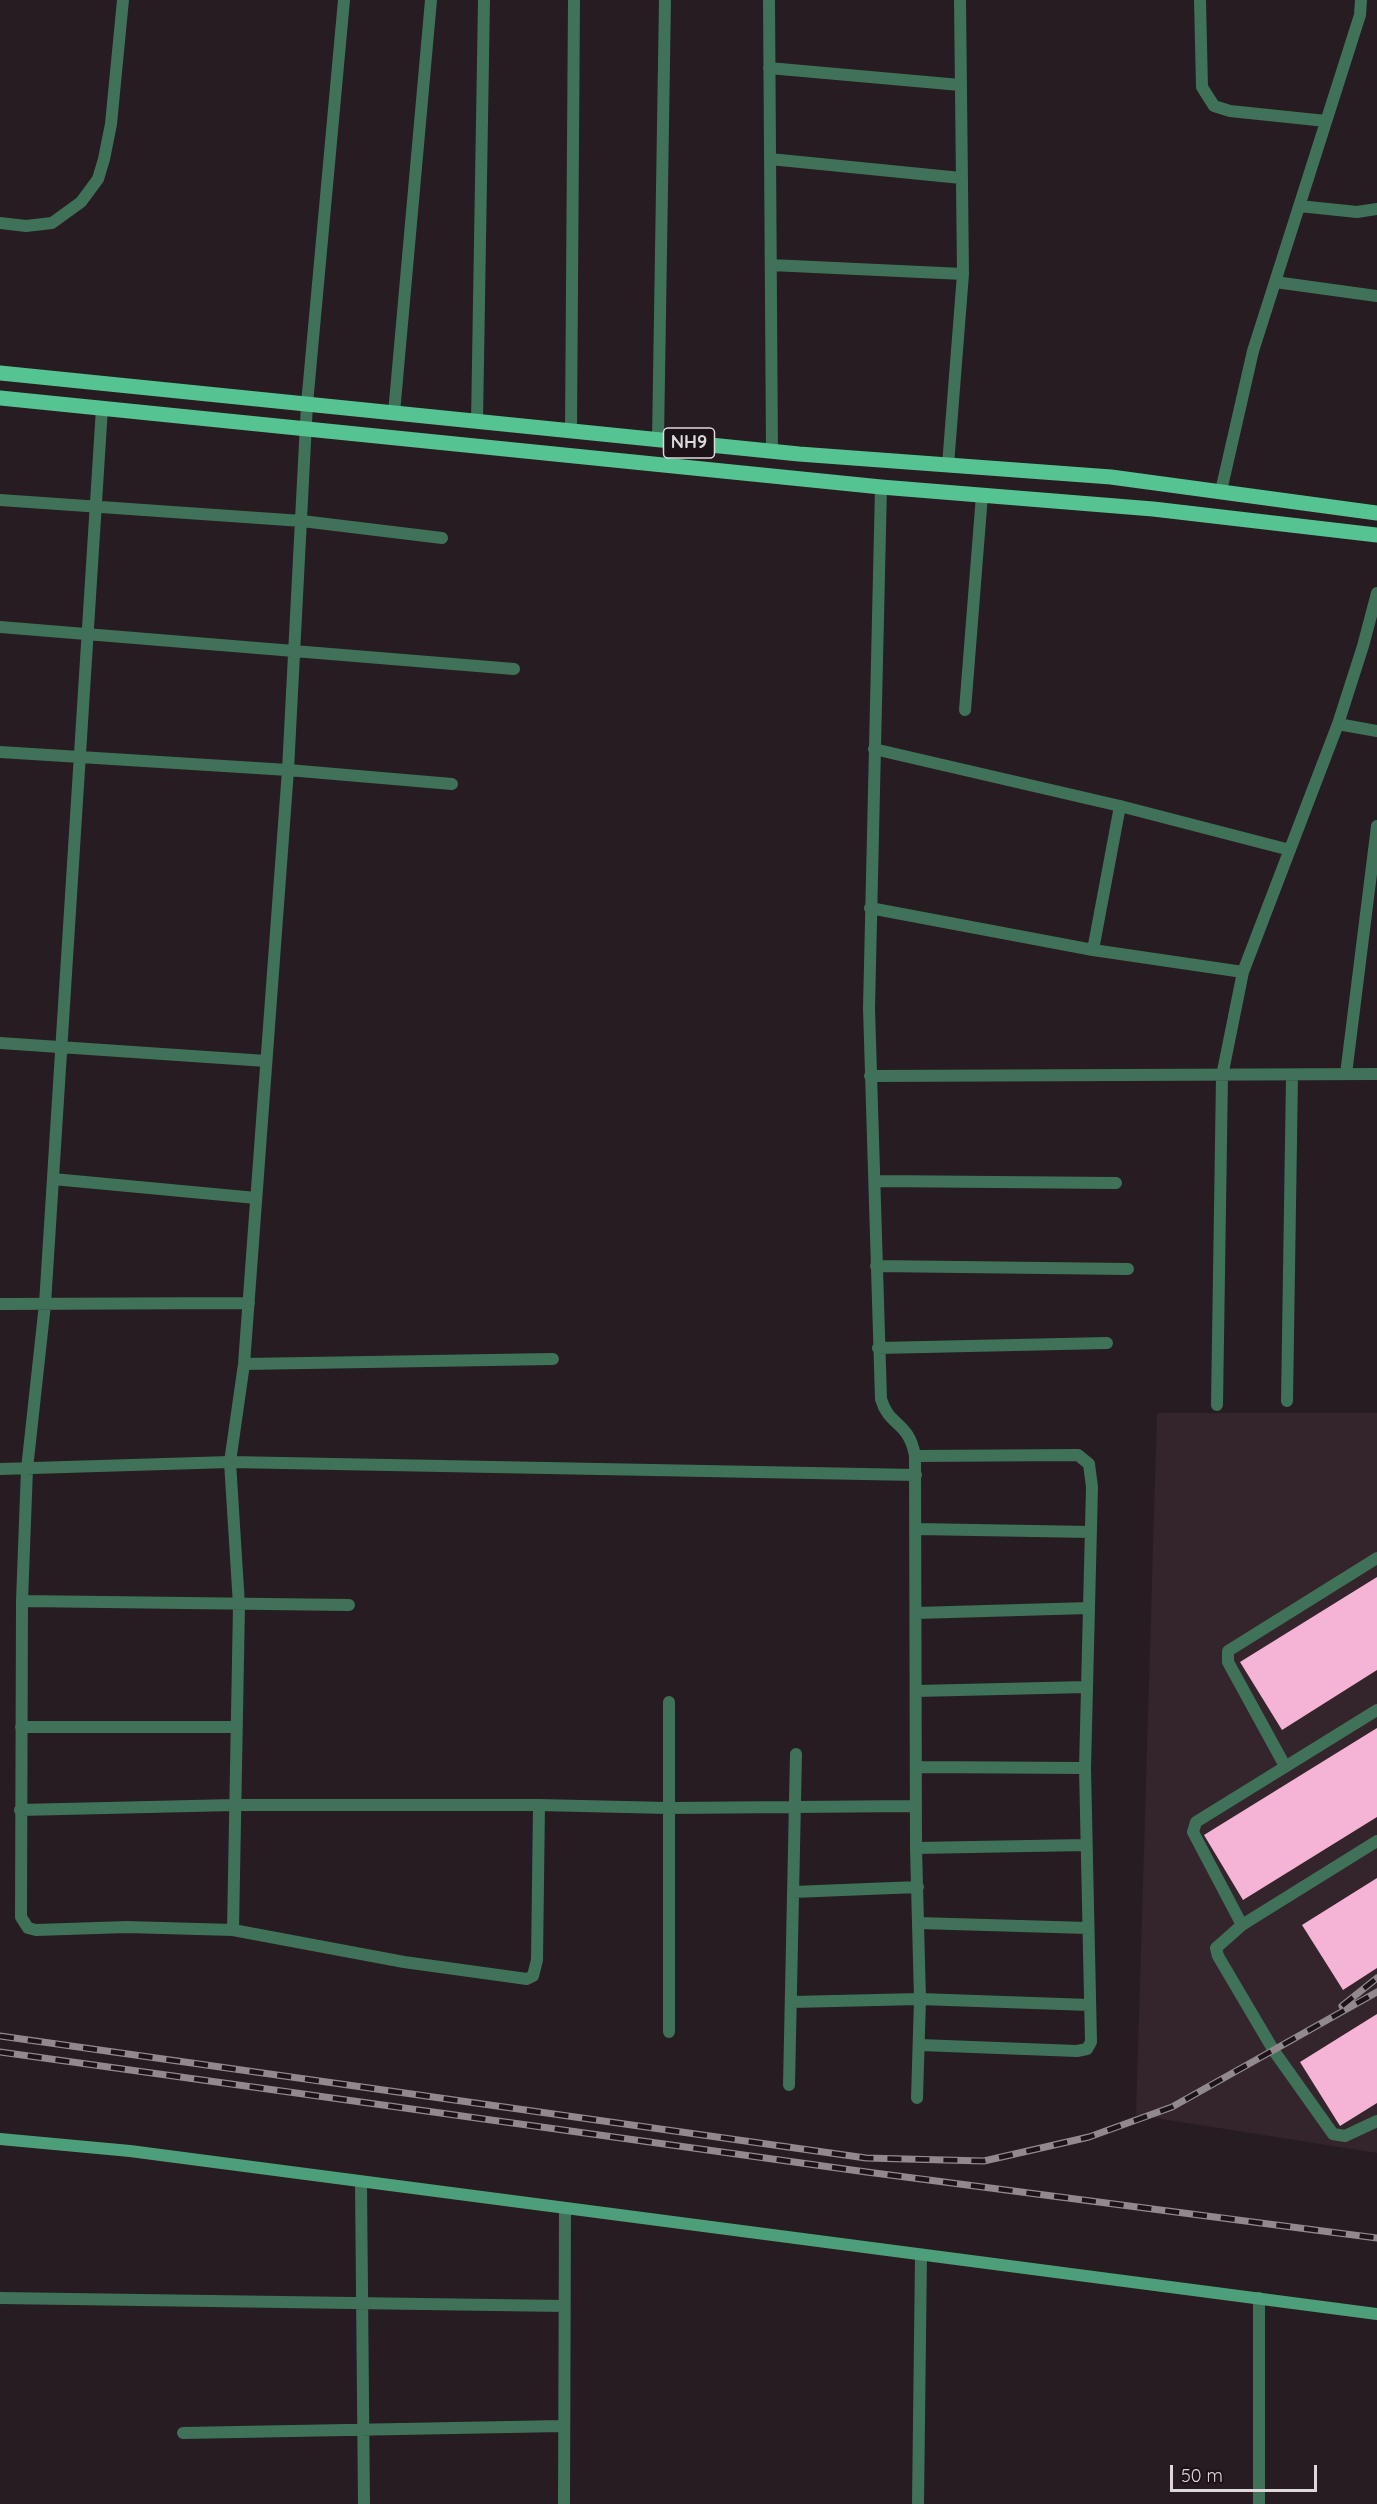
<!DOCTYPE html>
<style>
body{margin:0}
#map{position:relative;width:1377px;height:2504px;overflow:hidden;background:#261c21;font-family:Quicksand,sans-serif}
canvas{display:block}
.scale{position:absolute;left:1170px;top:2465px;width:147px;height:27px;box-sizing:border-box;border:3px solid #dfd8db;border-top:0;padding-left:8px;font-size:18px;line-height:21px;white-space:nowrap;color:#dfd8db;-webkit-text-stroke:4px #1c1318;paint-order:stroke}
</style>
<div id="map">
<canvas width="1377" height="2504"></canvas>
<div class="scale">50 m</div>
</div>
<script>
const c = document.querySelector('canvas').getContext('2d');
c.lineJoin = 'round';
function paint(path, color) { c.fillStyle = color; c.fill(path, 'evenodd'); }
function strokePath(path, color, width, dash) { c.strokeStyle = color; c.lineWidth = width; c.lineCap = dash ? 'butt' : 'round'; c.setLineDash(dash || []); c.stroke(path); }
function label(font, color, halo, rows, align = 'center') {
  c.font = font + ' Quicksand,sans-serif'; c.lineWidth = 6; c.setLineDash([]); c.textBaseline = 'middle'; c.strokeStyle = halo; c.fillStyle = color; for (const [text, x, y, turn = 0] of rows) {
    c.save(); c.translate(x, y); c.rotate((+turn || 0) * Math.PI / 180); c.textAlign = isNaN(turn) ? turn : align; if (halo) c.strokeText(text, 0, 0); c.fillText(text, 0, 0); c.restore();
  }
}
paint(new Path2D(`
 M1157 1413H1377V2153L1136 2115Z`), '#34242c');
paint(new Path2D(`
 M1377 1577V1670L1282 1730 1240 1662Z
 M1377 1728V1817L1243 1900 1204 1835Z
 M1377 1878V1968L1343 1990 1302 1925Z
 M1377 2014V2103L1340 2126 1300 2062Z`), '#f5b3d5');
strokePath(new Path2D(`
 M1285 1766 1228 1662V1651L1377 1558
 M1377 1841 1242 1925 1216 1948 1218 1956 1274 2051 1333 2134 1345 2136 1377 2121
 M1242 1925 1193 1832 1196 1822 1377 1710`), '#407159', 12);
strokePath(new Path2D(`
 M769 0 772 452
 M1200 0 1202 87 1214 106 1230 111 1326 121
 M769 68 960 85
 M770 159 961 178
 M1299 206 1357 212 1377 209
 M0 223 26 226 52 223 81 202 98 179 104 159 111 124 123 0
 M771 265 963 274
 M1275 282 1377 296
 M102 408 45 1304 27 1469 22 1601 21 1917 28 1928 36 1930 127 1927 233 1930 404 1962 527 1979 533 1976 537 1960 539 1805
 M394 413 431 0
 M477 422 484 0
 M571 431 574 0
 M658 440 665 0
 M948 465 963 274 960 0
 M881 487 869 1008 881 1399C889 1427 909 1421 915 1456L916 1848 920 1999 917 2098
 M1221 491 1253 351 1360 15 1361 0
 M0 500 302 521 442 538
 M0 627 514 669
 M965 710 982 495
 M1338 724 1377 731
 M874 749 1120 806 1290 850
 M0 752 288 770 452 784
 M870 908 1093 950 1243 972
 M1093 950 1120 806
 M0 1043 266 1061
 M1346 1074 1377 826
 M870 1076 1377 1074
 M53 1179 256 1198
 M875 1181 1116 1183
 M876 1266 1128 1269
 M0 1304 249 1303
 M878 1348 1107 1343
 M244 1364 553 1359
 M1287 1401 1292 1076
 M1217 1405 1222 1076 1243 972 1338 724 1363 646 1377 593
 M915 1456 1078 1455 1089 1464 1092 1487 1085 1768 1091 2042 1087 2049 1077 2051 920 2045
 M0 1469 230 1462 916 1475
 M917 1529 1091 1532
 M22 1601 349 1605
 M916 1613 1089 1608
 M916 1691 1087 1687
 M669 1702V2032
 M21 1727H236
 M916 1767 1085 1768
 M20 1810 234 1805H539L668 1808 916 1806
 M916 1848 1085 1845
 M793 1892 918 1887
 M919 1923 1088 1928
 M233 1930 239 1605 230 1462 244 1364 288 770 307 404 344 0
 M791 2002 920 1999 1090 2005
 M789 2085 796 1754
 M361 2183 364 2504
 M0 2298 564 2306
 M1259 2298V2504
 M183 2433 563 2426
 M564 2504 565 2209
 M918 2504 921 2255`), '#407159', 12);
strokePath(new Path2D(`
 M0 2139 130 2151 1377 2314`), '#4d9f79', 12);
strokePath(new Path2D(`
 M0 373 799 454 1111 477 1377 513
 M0 398 881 487 1153 509 1377 535`), '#55c492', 15);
const rail = new Path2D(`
 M1342 2006 1377 1978
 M0 2036 866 2158 984 2161 1089 2137 1172 2107 1377 1992
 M0 2052 859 2171 1377 2238`);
strokePath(rail, '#91898d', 7);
strokePath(rail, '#1c1318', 4.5, [14]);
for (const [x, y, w] of [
 [689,443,51]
]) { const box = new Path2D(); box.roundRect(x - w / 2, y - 15, w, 30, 4.5); c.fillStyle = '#1c1318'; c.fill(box); strokePath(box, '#dfd8db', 1.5); }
label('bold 18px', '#dfd8db', null, [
 ["NH9",689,443]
]);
</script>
